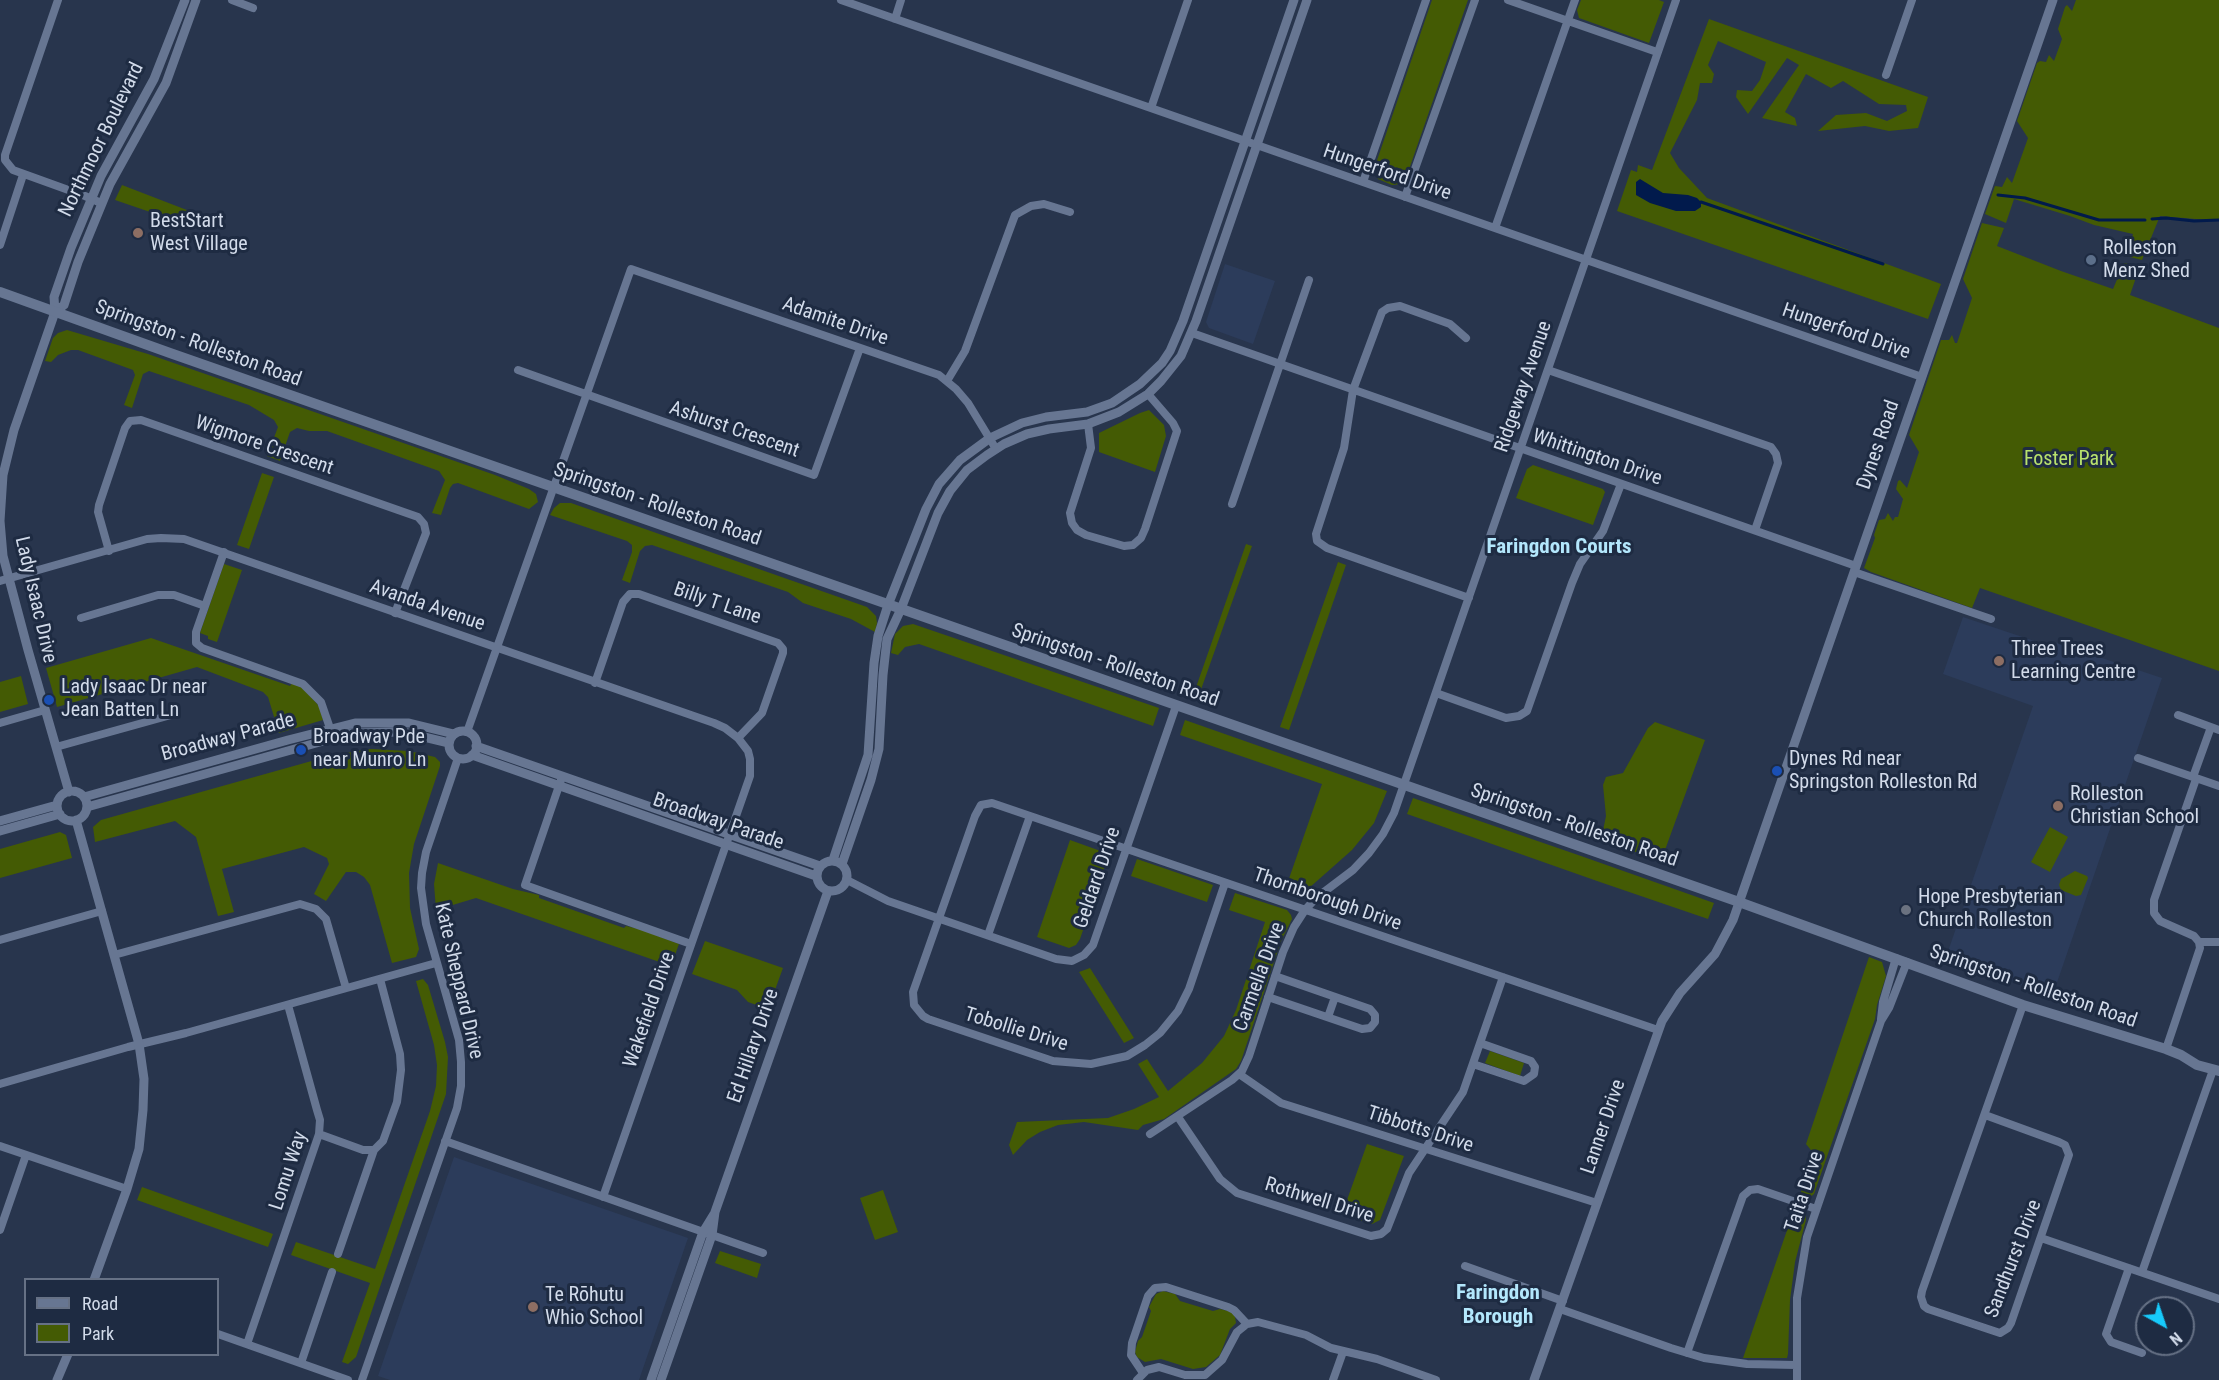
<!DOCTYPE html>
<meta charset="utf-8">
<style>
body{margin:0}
#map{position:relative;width:2219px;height:1380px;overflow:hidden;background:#28354d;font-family:"Roboto Condensed",sans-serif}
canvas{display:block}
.legend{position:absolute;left:24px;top:1278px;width:195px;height:78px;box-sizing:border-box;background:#1e2b42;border:2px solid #667185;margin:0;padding:8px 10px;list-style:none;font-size:18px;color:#d2dbea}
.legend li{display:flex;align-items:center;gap:12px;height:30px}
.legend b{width:30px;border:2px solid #667185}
.north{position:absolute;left:2135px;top:1296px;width:60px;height:60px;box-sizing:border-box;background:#1e2b42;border:2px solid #667185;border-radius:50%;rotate:140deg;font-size:16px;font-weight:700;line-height:24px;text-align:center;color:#d2dbea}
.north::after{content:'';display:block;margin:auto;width:21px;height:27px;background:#17cafb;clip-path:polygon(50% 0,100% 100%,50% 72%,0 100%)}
</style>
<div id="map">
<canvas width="2219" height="1380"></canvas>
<ul class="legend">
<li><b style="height:8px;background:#677692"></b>Road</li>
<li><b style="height:16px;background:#445b04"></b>Park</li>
</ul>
<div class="north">N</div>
</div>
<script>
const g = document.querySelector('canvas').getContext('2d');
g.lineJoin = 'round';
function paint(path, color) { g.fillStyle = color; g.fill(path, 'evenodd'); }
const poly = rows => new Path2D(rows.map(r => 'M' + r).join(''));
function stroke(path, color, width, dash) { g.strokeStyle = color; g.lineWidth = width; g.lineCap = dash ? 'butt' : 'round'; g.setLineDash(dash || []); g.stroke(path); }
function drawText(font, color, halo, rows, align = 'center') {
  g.font = font + ' "Roboto Condensed",sans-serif'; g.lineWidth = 6; g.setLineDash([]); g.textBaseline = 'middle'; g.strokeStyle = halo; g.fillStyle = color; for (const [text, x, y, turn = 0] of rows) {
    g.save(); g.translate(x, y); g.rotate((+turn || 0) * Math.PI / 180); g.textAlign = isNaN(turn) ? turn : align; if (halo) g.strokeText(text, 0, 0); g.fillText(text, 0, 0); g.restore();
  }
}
paint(poly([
 [1225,264,1275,281,1253,344,1209,328,1206,322],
 [1963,617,2055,648,2057,643,2162,678,2052,997,1950,957,1945,960,2033,706,1943,674],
 [454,1157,688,1238,639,1380,390,1380,378,1376]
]), '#2c3c5b');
paint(poly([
 [1432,0,1468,0,1406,178,1401,184,1392,185,1378,179,1374,169],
 [1581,0,1659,0,1664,2,1649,43,1579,18,1577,10],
 [2076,0,2219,0,2219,221,2160,216,2142,260,2126,256,2133,234,2094,225,2070,216,2014,199,2006,223,1985,214,1995,186,2002,187,2007,177,2012,183,2028,138,2017,121,2037,63,2040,61,2046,62,2049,55,2054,61,2062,39,2058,29,2065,7,2067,5,2072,11],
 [1709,19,1928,97,1918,128,1889,131,1865,126,1818,131,1836,115,1866,113,1887,121,1907,111,1906,105,1879,104,1843,81,1831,88,1806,74,1785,112,1795,118,1797,126,1762,118,1799,65,1787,58,1748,114,1736,97,1737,90,1752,91,1760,80,1766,62,1718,41,1708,65,1714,74,1712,83,1700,83,1697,100,1670,153,1679,168,1707,198,1941,284,1928,319,1617,211,1631,170,1637,172,1638,165,1652,170],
 [122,185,192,212,188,225,115,200],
 [1982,223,2004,228,1997,246,2061,271,2113,289,2124,263,2140,266,2130,295,2219,328,2219,671,1980,588,1972,608,1871,572,1864,568,1875,538,1874,535,1879,520,1885,519,1888,513,1893,521,1895,517,1898,517,1903,499,1896,489,1898,481,1900,480,1907,488,1919,452,1909,435,1941,340,1949,340,1952,335,1955,343,1957,343,1972,298,1963,279],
 [67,330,148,354,495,475,529,489,536,494,538,502,529,509,458,483,453,484,450,488,441,515,432,513,445,480,439,471,327,431,309,431,297,428,290,432,280,461,267,456,278,427,274,420,249,405,149,371,143,374,132,408,124,405,135,375,133,370,78,350,71,350,58,355,51,362,45,361,53,338,58,333],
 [1149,410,1164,425,1166,436,1155,472,1099,452,1099,433,1140,413],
 [1533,465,1603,489,1605,492,1593,525,1516,498,1527,469],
 [262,473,274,477,249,549,237,545],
 [560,503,571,503,867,607,876,616,877,623,875,632,851,619,803,603,788,592,652,545,645,546,640,551,630,583,622,580,632,552,632,545,627,541,550,515,554,508],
 [1246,544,1252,546,1198,698,1193,696],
 [1338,562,1346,565,1289,730,1280,727],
 [224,564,242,570,217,642,208,639,208,636,200,633],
 [913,624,1159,708,1153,726,919,644,905,647,898,655,891,653,895,634,903,626],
 [151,638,290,686,292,683,302,687,319,706,323,720,279,733,268,697,263,692,197,667,57,707,46,668],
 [21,676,28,704,0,712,0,682],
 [1185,720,1387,791,1374,823,1352,850,1300,896,1285,890,1322,784,1180,735],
 [1655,722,1705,740,1661,861,1601,840,1606,816,1603,785,1606,777,1623,773,1648,728],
 [371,749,409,751,435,757,440,762,440,766,414,844,409,873,410,908,419,949,416,957,392,963,370,885,364,877,356,872,346,872,326,901,314,894,329,864,327,858,304,847,222,869,234,912,218,916,196,837,175,821,95,842,93,827,101,820,333,755],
 [1413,798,1581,856,1714,903,1708,919,1597,881,1407,814],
 [2050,827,2068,837,2050,872,2031,862],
 [60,832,66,835,72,858,0,878,0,849],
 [1070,840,1109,854,1080,939,1076,945,1069,948,1037,937],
 [1137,859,1213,885,1207,902,1131,876],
 [438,863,513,889,539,895,539,898,624,928,626,926,643,930,679,944,671,966,476,898,436,910,434,884],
 [2075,871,2087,876,2088,878,2081,895,2076,896,2061,890,2059,885,2061,879],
 [1235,893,1287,910,1291,915,1292,919,1281,941,1241,1061,1236,1069,1164,1119,1143,1125,1138,1130,1084,1122,1058,1125,1040,1132,1027,1140,1013,1155,1009,1145,1017,1122,1108,1118,1134,1109,1159,1097,1138,1064,1147,1059,1168,1091,1202,1063,1224,1036,1236,1010,1265,922,1229,910],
 [705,941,783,968,768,1009,748,1002,737,990,692,974],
 [1869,957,1882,962,1886,976,1877,1005,1875,1019,1814,1194,1809,1198,1799,1197,1815,1155,1806,1144],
 [1090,968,1134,1038,1124,1043,1079,972],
 [423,979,428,985,445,1042,448,1057,446,1094,356,1357,348,1364,342,1362,370,1283,291,1255,296,1242,375,1269,430,1111,436,1086,437,1065,434,1045,416,981],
 [1490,1051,1524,1063,1520,1076,1485,1063],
 [1367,1144,1404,1156,1380,1220,1372,1224,1342,1214],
 [142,1187,273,1234,268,1247,137,1200],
 [883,1190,898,1232,875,1240,860,1198],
 [1795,1207,1800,1209,1805,1213,1806,1220,1795,1262,1790,1300,1788,1354,1787,1358,1743,1358],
 [720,1251,761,1264,757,1278,715,1263],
 [1163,1291,1175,1294,1180,1301,1213,1311,1220,1309,1232,1312,1235,1317,1236,1323,1230,1329,1220,1355,1206,1367,1193,1369,1161,1359,1145,1362,1137,1357,1135,1352,1138,1341,1142,1337,1151,1311,1149,1307,1156,1294]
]), '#445b04');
paint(poly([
 [1640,179,1663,193,1688,195,1697,198,1701,202,1701,207,1695,211,1676,211,1650,203,1636,195,1636,182]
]), '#011a4c');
stroke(poly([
 [1998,195,2025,198,2099,220,2145,220],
 [1701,202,1883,264],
 [2152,219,2166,218,2194,221,2219,220]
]), '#011a4c', 3);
stroke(poly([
 [58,0,5,155,5,160,13,170,85,196,101,203],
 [232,0,253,8],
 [841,0,1922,377],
 [1508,0,1657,52],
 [895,19,901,0],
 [1886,75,1912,0],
 [1151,108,1188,0],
 [1363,182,1426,0],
 [1405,197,1475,0],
 [1495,228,1575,0],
 [0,245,23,175],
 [1192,333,1856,566],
 [1466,338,1450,324,1400,306,1388,308,1382,312,1353,390,1344,448,1316,534,1317,541,1327,548,1469,598],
 [518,370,814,475,860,348],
 [1548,370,1771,447,1776,454,1778,463,1755,530],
 [947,381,965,351,1015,215,1031,206,1044,204,1070,212],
 [1088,424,1091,448,1070,513,1072,523,1077,530,1086,535,1124,546,1133,545,1141,538,1145,529,1177,431,1173,423,1148,394],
 [1232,504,1309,280],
 [109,551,98,512,99,505,125,428,130,421,141,420,418,517,424,524,426,533,395,613],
 [224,552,196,632,196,643,202,648,303,684,321,702,332,734],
 [1854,572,1991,619],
 [0,581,147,539,161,538,184,539,714,723,725,728,738,738,748,751,750,759,750,776,603,1197],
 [81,618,158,595,174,595,205,606],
 [595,683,623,602,630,594,639,594,778,643,783,649,783,653,762,713,738,738],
 [1436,693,1506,718,1519,716,1527,711,1572,583,1580,564,1603,531,1621,484],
 [2178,715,2219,730],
 [0,723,45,710],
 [467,732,631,269,939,375,956,389,968,403,996,449],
 [56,747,171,715],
 [2138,758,2219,786],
 [2193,777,2211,727],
 [561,780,525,885,691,944],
 [847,880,888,901,1056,959,1072,961,1084,955,1093,945,1176,706],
 [1225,883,1189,989,1178,1011,1160,1033,1145,1045,1127,1056,1091,1064,1053,1061,928,1019,923,1016,914,1005,913,992,975,816,981,805,992,803,1658,1030],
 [988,935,1030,816],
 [0,940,102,911],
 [2199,942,2219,942],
 [114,955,300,904,316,909,326,919,346,988],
 [1268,997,1362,1029,1370,1028,1375,1022,1375,1015,1370,1009,1275,976],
 [1328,1017,1335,997],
 [1881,1019,1883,1002,1896,958],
 [2166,1049,2200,948,2199,942,2194,936,2160,921,2154,913,2154,900,2196,779],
 [1473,1064,1524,1081,1534,1074,1535,1067,1531,1061,1480,1043],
 [1239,1074,1281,1103,1597,1203],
 [0,1084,128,1047,186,1033,436,963],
 [1985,1115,2059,1142,2065,1145,2069,1155,2011,1323,2008,1328,2000,1333,1928,1309,1924,1306,1921,1297,1922,1291,2023,1005],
 [1178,1117,1220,1179,1237,1193,1371,1236,1381,1234,1387,1229,1409,1173,1463,1092,1503,977],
 [319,1134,363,1150,374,1150,383,1141,397,1102,401,1070,400,1054,380,979],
 [1150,1134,1232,1080,1242,1071,1249,1056,1283,952,1294,927,1305,910,1316,898,1353,870,1369,853,1383,834,1394,813,1676,0],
 [445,1141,763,1253],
 [0,1146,127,1189],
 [0,1230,26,1155],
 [2041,1238,2219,1299],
 [338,1254,374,1150],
 [1465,1266,1563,1301],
 [2129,1268,2106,1334,2111,1342,2142,1353],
 [2142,1272,2213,1070],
 [1560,1309,1671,1348,1704,1358,1747,1364,1796,1365],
 [218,1334,348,1380],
 [247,1344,319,1134,320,1120,317,1110,288,1005],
 [1687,1353,1743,1196,1750,1190,1758,1189,1816,1209],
 [301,1363,332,1272],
 [1143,1373,1131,1355,1132,1343,1148,1296,1155,1288,1166,1287,1228,1307,1234,1310,1247,1324],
 [362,1380,457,1108,461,1086,461,1062,459,1040,426,924,421,888,422,873,426,852,458,758],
 [1137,1380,1147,1370,1159,1367,1185,1375,1205,1375,1222,1360,1237,1332,1247,1324,1258,1322,1306,1335,1331,1348,1377,1359,1436,1380],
 [1333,1380,1343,1352],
 [1797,1380,1797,1298,1807,1237,1881,1021,1889,1008,1907,962]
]), '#677692', 8);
stroke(poly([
 [55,312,64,305,78,262,110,184,166,83,196,0],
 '449 745a14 14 0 1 1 28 0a14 14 0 1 1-28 0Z',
 [476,746,820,866],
 [472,755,816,876],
 '57 806a15 15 0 1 1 30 0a15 15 0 1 1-30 0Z',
 [69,792,28,650,3,556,0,521,3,475,14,430,55,312,54,297,71,248,101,176,154,79,185,0],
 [84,797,288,740,355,723,409,723,454,734],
 [87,807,352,733,403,732,449,743],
 [76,820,139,1044,144,1079,143,1110,139,1149,127,1189,94,1280],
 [0,821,57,805],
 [0,831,60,814],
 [833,860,868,755,874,663,878,636,888,605,926,509,939,484,960,460,990,438,1022,423,1046,417,1087,412,1112,403,1140,384,1162,363,1170,351,1183,321,1294,0],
 '817 876a15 15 0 1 1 30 0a15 15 0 1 1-30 0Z',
 [842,864,871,780,879,749,883,675,887,639,901,609,938,513,950,491,967,470,987,455,1004,444,1027,434,1049,429,1088,424,1119,412,1148,394,1161,381,1181,356,1196,321,1307,0],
 [57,1380,68,1354],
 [651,1380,703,1232,714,1214],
 [661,1380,712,1235,715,1212,828,891],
 [1534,1380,1662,1021,1680,993,1715,954,1733,920,2053,0]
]), '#677692', 9);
stroke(poly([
 [0,292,170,353,1739,902,2023,1005,2166,1049,2181,1055,2197,1065,2219,1071]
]), '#677692', 10);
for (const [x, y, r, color] of [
 [138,233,6,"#8d6e63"],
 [2091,260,6,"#5c6f8a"],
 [1999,661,6,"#8d6e63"],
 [49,700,6,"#1a4fb4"],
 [301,750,6,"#1a4fb4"],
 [1777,771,6,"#1a4fb4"],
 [2058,806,6,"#8d6e63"],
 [1906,910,6,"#6b7280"],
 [533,1307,6,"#8d6e63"]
]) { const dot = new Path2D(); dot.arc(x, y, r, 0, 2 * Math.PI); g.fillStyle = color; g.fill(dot); stroke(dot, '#1e2b42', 2); }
drawText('20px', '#d2dbea', '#1e2b42', [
 ["Northmoor Boulevard",102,140,-64],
 ["Hungerford Drive",1387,173,19],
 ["Adamite Drive",835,322,19],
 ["Hungerford Drive",1846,332,19],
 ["Springston - Rolleston Road",198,344,20],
 ["Ridgeway Avenue",1524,387,-71],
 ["Ashurst Crescent",734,430,19],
 ["Dynes Road",1879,445,-71],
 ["Wigmore Crescent",264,446,19],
 ["Whittington Drive",1597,458,19],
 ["Springston - Rolleston Road",657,505,19],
 ["Lady Isaac Drive",35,600,77],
 ["Billy T Lane",717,604,19],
 ["Avanda Avenue",427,606,19],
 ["Springston - Rolleston Road",1115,666,19],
 ["Broadway Parade",228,738,-15],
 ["Broadway Parade",718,822,19],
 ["Springston - Rolleston Road",1574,826,19],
 ["Geldard Drive",1098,878,-71],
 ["Thornborough Drive",1327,900,19],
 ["Carmella Drive",1260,977,-70],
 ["Kate Sheppard Drive",458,981,77],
 ["Springston - Rolleston Road",2033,987,19],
 ["Wakefield Drive",650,1010,-71],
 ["Tobollie Drive",1016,1030,17],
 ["Ed Hillary Drive",754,1046,-71],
 ["Lanner Drive",1604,1127,-71],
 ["Tibbotts Drive",1420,1130,18],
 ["Lomu Way",289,1171,-72],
 ["Taita Drive",1805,1192,-72],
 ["Rothwell Drive",1319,1201,17],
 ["Sandhurst Drive",2014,1259,-69]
]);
drawText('20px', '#d2dbea', '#1e2b42', [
 ["BestStart",150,222],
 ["West Village",150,245],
 ["Rolleston",2103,249],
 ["Menz Shed",2103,272],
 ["Three Trees",2011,650],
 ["Learning Centre",2011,673],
 ["Lady Isaac Dr near",61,688],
 ["Jean Batten Ln",61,711],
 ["Broadway Pde",313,738],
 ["near Munro Ln",313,761],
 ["Dynes Rd near",1789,760],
 ["Springston Rolleston Rd",1789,783],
 ["Rolleston",2070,795],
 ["Christian School",2070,818],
 ["Hope Presbyterian",1918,898],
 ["Church Rolleston",1918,921],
 ["Te Rōhutu",545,1296],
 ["Whio School",545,1319]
], 'left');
drawText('20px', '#b9e26d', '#1e2b42', [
 ["Foster Park",2069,460]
]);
drawText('bold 21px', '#b3e7fc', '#1e2b42', [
 ["Faringdon Courts",1559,548],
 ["Faringdon",1498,1294],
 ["Borough",1498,1318]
]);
</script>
